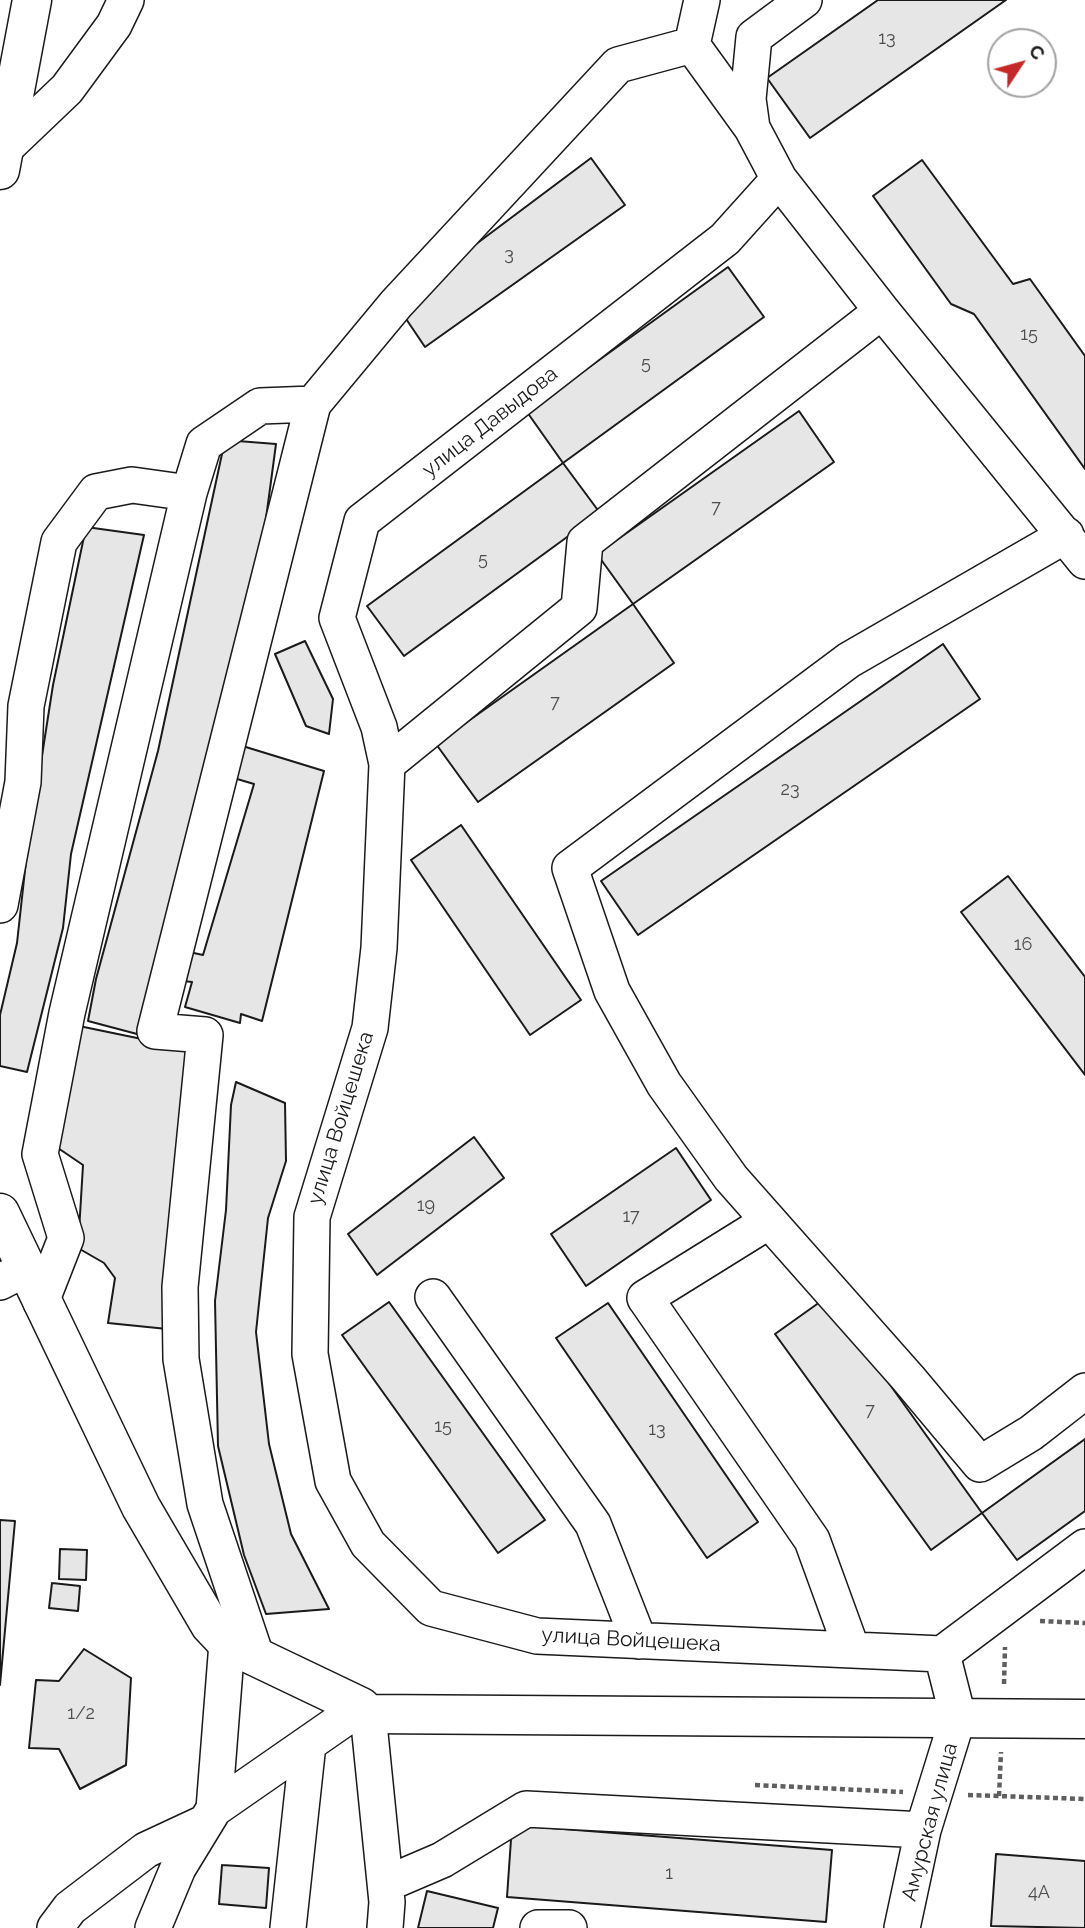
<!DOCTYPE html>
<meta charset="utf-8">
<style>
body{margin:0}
#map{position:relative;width:1085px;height:1928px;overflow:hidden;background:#fff;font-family:Raleway,sans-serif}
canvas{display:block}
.north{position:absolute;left:987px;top:28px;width:70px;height:70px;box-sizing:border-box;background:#fff;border:2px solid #a3a3a3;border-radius:50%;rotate:54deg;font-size:19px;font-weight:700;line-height:28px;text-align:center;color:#1a1a1a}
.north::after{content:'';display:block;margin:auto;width:24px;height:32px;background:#c62828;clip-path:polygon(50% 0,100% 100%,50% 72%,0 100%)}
</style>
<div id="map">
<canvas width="1085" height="1928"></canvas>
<div class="north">С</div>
</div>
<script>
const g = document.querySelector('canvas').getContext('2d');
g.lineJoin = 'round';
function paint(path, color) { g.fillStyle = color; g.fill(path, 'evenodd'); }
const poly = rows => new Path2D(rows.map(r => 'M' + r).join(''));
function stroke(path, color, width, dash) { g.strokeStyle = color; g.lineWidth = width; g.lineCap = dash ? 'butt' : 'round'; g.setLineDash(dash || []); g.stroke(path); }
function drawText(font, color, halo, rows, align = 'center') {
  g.font = font + ' Raleway,sans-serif'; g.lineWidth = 5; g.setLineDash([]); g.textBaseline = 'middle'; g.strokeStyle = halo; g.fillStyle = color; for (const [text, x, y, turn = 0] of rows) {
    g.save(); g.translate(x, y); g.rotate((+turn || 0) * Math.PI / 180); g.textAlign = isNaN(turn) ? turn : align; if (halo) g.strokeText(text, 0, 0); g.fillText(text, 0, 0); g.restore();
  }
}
const building = poly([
 [878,0,1006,0,810,138,767,78,878,0],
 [591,158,625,205,425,347,396,304,591,158],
 [922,160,1013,284,1030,279,1085,356,1085,469,974,314,951,304,873,196,922,160],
 [728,267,764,317,563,463,527,412,728,267],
 [799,411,834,462,633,604,597,554,799,411],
 [225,440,276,444,254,608,137,1034,88,1021,96,979,158,751,225,440],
 [563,463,600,513,404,656,367,606,563,463],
 [86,527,144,535,71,854,63,928,27,1072,0,1066,0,1015,17,943,27,852,53,685,86,527],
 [633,604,674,663,478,802,436,744,633,604],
 [305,641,333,699,329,734,306,726,275,654,305,641],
 [943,644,980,699,638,935,601,881,943,644],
 [236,744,324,771,262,1021,241,1014,240,1023,185,1007,192,982,174,980,180,950,203,955,254,784,227,776,236,744],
 [461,825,581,1000,530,1035,411,860,461,825],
 [1008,876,1085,977,1085,1075,961,912,1008,876],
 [79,1026,195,1050,177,1330,108,1323,115,1278,104,1263,78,1248,83,1165,55,1146,79,1026],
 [236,1082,285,1103,286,1161,268,1218,256,1332,269,1444,291,1534,329,1609,266,1614,244,1555,218,1446,215,1301,226,1210,231,1105,236,1082],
 [474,1137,504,1178,377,1275,348,1234,474,1137],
 [676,1148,711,1200,586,1286,551,1234,676,1148],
 [827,1297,982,1513,931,1550,775,1334,827,1297],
 [389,1302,545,1520,498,1553,342,1335,389,1302],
 [608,1303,758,1522,707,1558,556,1338,608,1303],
 [1085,1439,1085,1511,1017,1560,982,1513,1085,1439],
 [0,1520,15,1521,0,1685,0,1520],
 [60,1549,87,1550,86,1580,59,1579,60,1549],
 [52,1583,80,1586,78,1611,49,1608,52,1583],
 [84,1649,131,1678,126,1765,80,1789,59,1749,29,1748,36,1680,59,1681,84,1649],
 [512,1825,832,1850,826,1922,507,1897,512,1825],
 [996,1854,1085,1861,1085,1928,991,1926,996,1854],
 [222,1865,269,1868,266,1908,219,1904,222,1865],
 [427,1891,498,1908,493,1928,418,1928,427,1891]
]);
paint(building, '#e6e6e6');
stroke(building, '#1a1a1a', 2);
const minor = poly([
 [702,0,692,45,752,128,779,179,882,311,1085,561],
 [752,128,748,99,754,37,804,0],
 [3,150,67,89,114,25,126,0],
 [779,179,725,239,362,521,337,618,379,727,387,764,379,948,370,1028,312,1217,310,1354,333,1481,368,1544,431,1608,537,1636,942,1654,958,1717,923,1830,902,1928],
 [1066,535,849,660,570,868,612,991,664,1084,731,1178,908,1378,980,1464,1031,1433,1085,1391],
 [387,764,579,608,585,542,882,311],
 [0,905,23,782,26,706,59,542,96,492,132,485,189,493],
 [769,1221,645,1298,812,1540,852,1650],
 [0,1282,25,1269],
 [433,1297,593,1524,639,1641],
 [41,1302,66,1238,40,1154,67,1013,189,493,204,444,260,406,313,404],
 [942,1654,1085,1547],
 [256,1656,205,1504,181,1359,180,1287,205,1035,155,1031,313,404,396,304,618,65,692,45],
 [368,1714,387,1902,385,1928],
 [214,1809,227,1643],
 [386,1884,442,1860,526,1809,923,1830],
 [55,1928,70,1908,146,1850,204,1823],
 [153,1928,178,1868,214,1809,361,1707],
 [288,1928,308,1744],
 [538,1928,569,1928]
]);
const major = poly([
 [0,170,32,0],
 [0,1213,141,1507,210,1625,227,1643,361,1707,368,1714,1085,1719]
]);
stroke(minor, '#1a1a1a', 38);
stroke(major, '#1a1a1a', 41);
stroke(poly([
 [1040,1621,1085,1623],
 [1004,1684,1005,1647],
 [755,1785,903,1792],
 [968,1795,1085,1799],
 [999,1796,1001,1752]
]), '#5f5f5f', 4.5, [5, 3.5]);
stroke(minor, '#fff', 35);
stroke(major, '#fff', 38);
drawText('18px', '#4d4d4d', null, [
 ["13",887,39],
 ["3",509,255],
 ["15",1029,335],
 ["5",646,364],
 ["7",716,508],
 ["5",483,560],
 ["7",555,703],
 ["23",790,790],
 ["16",1023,945],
 ["19",426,1206],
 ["17",631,1217],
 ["7",870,1411],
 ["15",443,1427],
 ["13",657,1430],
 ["1/2",81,1714],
 ["1",669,1874],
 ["4А",1039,1893]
]);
drawText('21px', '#1a1a1a', '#fff', [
 ["улица Давыдова",490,422,-38],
 ["улица Войцешека",341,1118,-73],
 ["улица Войцешека",631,1640,3],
 ["Амурская улица",930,1822,-75]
]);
</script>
